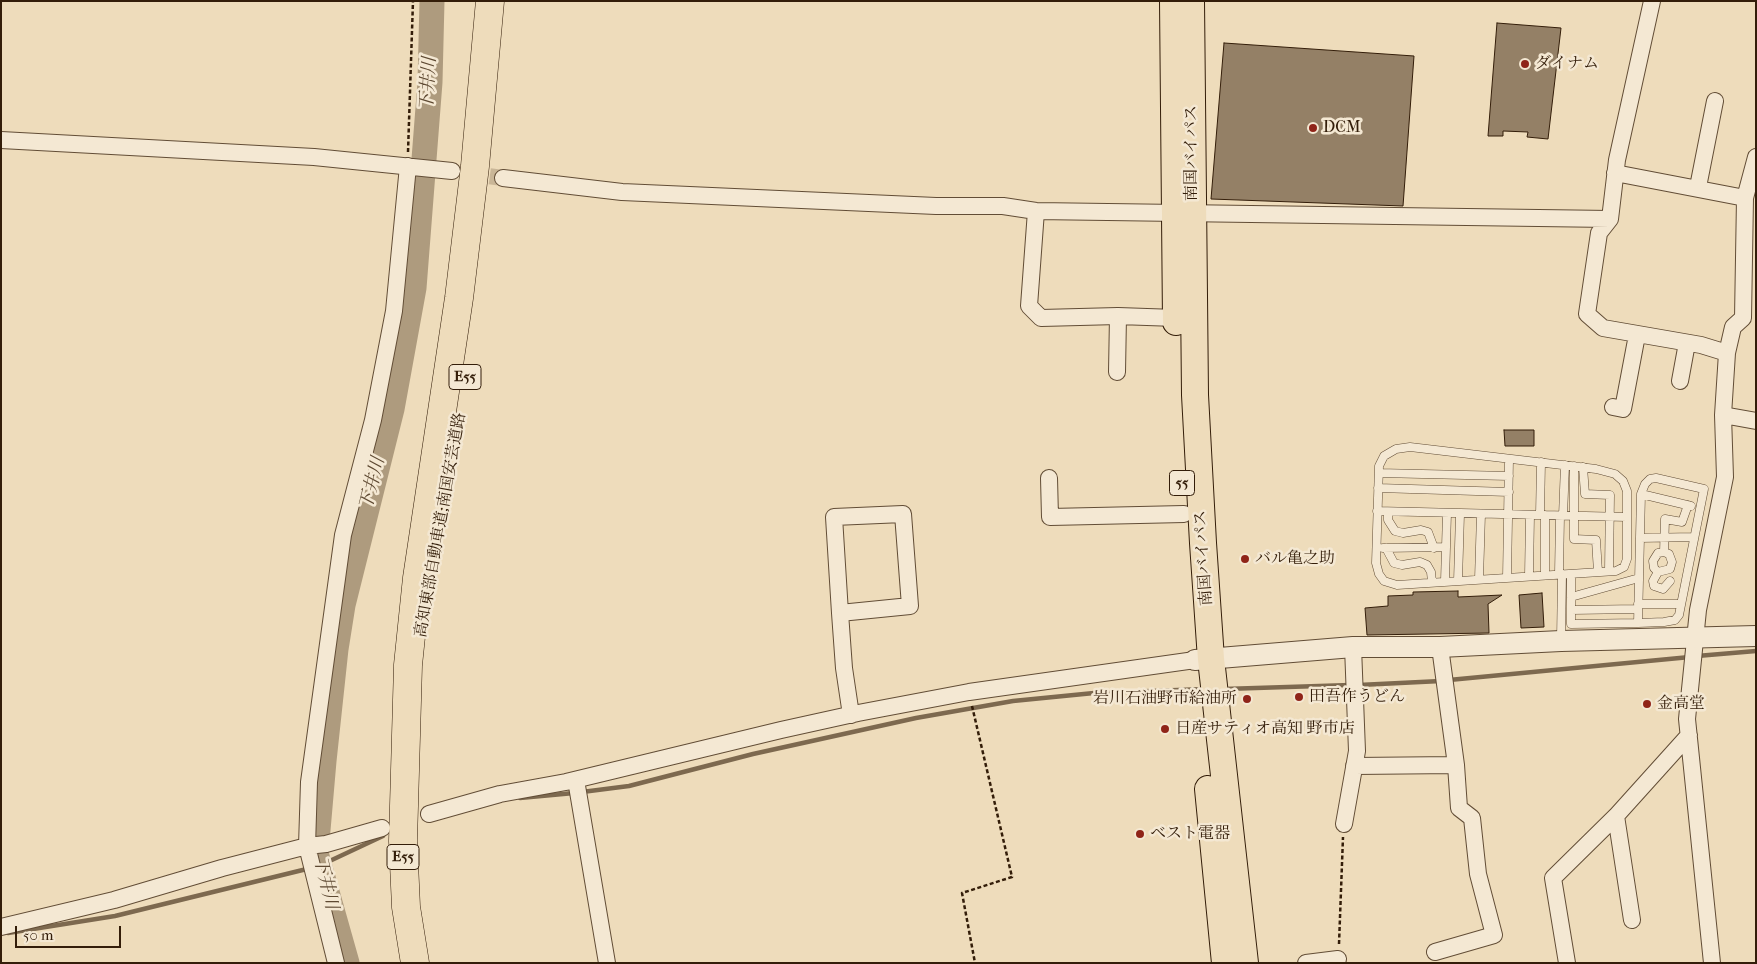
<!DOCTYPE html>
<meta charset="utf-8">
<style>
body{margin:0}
#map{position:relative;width:1757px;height:964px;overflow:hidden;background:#eedcbb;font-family:"IM FELL French Canon",serif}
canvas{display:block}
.frame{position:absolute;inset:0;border:2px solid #331d09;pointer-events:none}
.scale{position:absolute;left:15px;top:926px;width:106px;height:22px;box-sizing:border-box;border:2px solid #331d09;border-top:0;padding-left:6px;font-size:15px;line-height:18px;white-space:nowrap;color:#331d09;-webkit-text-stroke:4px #f4e8d3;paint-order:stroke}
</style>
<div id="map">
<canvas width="1757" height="964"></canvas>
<div class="frame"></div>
<div class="scale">50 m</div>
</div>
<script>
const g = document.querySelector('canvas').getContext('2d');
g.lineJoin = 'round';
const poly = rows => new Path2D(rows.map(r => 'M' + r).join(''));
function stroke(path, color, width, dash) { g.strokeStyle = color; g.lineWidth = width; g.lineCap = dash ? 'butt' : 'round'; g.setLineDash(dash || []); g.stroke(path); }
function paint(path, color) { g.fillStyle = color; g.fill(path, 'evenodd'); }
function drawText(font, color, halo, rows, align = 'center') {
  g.font = font + ' "IM FELL French Canon","Noto Serif JP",serif'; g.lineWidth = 5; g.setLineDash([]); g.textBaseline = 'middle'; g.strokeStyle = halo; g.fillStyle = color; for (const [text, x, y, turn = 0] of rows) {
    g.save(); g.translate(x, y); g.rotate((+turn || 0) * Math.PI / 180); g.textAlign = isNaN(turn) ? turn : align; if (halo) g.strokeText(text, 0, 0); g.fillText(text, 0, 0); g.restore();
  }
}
stroke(poly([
 [1697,656,1756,651],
 [1449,680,1690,657],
 [1359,685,1441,681],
 [1224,689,1351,685],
 [582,792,629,786,753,754,916,718,1013,701,1094,693,1206,689],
 [520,798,574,793],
 [8,933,115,916,319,866,383,836]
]), '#7d694f', 4.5);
stroke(poly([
 [347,963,316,853,324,761,336,649,343,605,392,409,414,288,430,82,432,1]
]), '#ae9b7e', 25);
const building = poly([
 [1497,23,1561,28,1548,139,1527,137,1528,132,1503,131,1503,136,1488,136,1497,23],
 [1224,43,1414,56,1403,206,1211,199,1224,43],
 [1504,430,1534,430,1534,446,1505,446,1504,430],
 [1458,591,1458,597,1502,595,1488,604,1489,633,1367,635,1365,608,1388,606,1388,596,1413,595,1413,592,1458,591],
 [1542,593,1544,627,1521,628,1519,595,1542,593]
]);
paint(building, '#948066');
stroke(building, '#331d09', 1);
stroke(poly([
 [466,173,503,178]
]), '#c9b697', 16, [16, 8]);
const service = poly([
 [1410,447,1596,469,1615,474,1623,481,1627,491,1627,559,1624,567,1616,571,1397,585,1384,581,1379,574,1376,563,1379,466,1384,456,1396,449,1410,447],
 [1574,466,1574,539,1596,540,1598,572],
 [1583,467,1585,494,1610,495,1609,571],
 [1379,473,1509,476],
 [1378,488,1509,492],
 [1641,494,1691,506],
 [1377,511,1627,517],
 [1388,512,1388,520,1395,531,1403,533,1421,530,1428,532,1434,548],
 [1540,515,1541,462],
 [1545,515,1545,575],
 [1563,516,1565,465],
 [1640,538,1694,537],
 [1383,548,1446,547],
 [1386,548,1394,563,1402,565,1420,562,1427,565,1431,572,1432,582],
 [1664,552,1658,553,1653,561,1654,568,1658,572,1670,569,1672,562,1669,554,1664,552,1665,519,1682,522,1688,505],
 [1658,572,1653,581,1654,586,1663,589,1670,581],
 [1559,574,1560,516],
 [1571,574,1571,624,1638,623,1664,622,1675,620,1679,615,1704,489,1656,478,1650,479,1645,484,1641,494,1638,623],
 [1529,576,1530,515],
 [1507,578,1509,459],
 [1479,579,1481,514],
 [1445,581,1447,513],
 [1458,581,1460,514],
 [1571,597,1639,578],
 [1638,604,1681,604],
 [1571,610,1638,609],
 [1561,640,1562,574]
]);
const minor = poly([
 [1,140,314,157,452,171],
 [1615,173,1745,198,1743,318,1733,327,1727,353,1723,415,1725,477,1698,610,1687,719,1712,963],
 [503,178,622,192,936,206,1003,206,1036,211,1610,219,1617,160,1652,1],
 [1698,187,1715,101],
 [1745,198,1756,157],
 [1036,211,1029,306,1041,318,1118,316,1176,318],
 [1610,219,1599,233,1587,314,1603,328,1701,345,1727,353],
 [1117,372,1118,316],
 [1680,381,1687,343],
 [1613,407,1623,409,1637,335],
 [1723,415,1756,421],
 [1049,478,1050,517,1184,514],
 [840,613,910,606,903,514,834,517,840,613,844,668,851,715],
 [1354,766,1456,765,1440,647],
 [576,780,607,963],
 [429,814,500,794,566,782,781,730,858,713,969,692,1195,660],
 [1616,816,1632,920],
 [1344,824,1357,751,1353,647],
 [1,927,114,900,222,868,307,846,326,844,382,828],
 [1435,952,1494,935,1478,874,1472,818,1459,808,1456,765],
 [336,963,307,846,309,782,343,535,373,420,394,311,408,166],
 [1306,963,1338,959],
 [1567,963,1553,878,1616,816,1689,735]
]);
const tertiary = poly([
 [1195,660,1353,647,1440,647,1561,641,1756,636]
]);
const trunk = poly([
 [1173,1,1176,322],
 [1191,1,1195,395,1203,543,1211,659,1245,963],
 [1208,789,1225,963]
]);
const motorway = poly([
 [415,963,406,907,403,841,408,665,417,578,459,298,475,166,490,1]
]);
stroke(service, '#624d36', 9);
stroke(minor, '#624d36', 18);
stroke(tertiary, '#624d36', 22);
stroke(trunk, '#331d09', 28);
stroke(motorway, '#331d09', 29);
stroke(poly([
 [408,152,413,1],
 [972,706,1012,877,962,893,975,963],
 [1339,944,1343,837]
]), '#331d09', 2.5, [4, 2.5]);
stroke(service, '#f4e8d3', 8);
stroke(minor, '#f4e8d3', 16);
stroke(tertiary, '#f4e8d3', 20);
stroke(trunk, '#eedcbb', 26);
stroke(motorway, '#eedcbb', 28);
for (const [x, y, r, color] of [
 [1525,64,5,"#8f2418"],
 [1313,128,5,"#8f2418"],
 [1245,559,5,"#8f2418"],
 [1299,697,5,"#8f2418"],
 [1247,699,5,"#8f2418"],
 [1647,704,5,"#8f2418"],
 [1165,729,5,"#8f2418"],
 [1140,834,5,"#8f2418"]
]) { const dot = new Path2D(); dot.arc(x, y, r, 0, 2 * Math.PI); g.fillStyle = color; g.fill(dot); stroke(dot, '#f4e8d3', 2); }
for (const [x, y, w] of [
 [465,377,32],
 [1182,483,25],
 [403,857,32]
]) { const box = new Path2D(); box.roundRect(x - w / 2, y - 12.5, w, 25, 4); g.fillStyle = '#f4e8d3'; g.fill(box); stroke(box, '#331d09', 1); }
drawText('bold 15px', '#331d09', null, [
 ["E55",465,377],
 ["55",1182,483],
 ["E55",403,857]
]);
drawText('16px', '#331d09', '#f4e8d3', [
 ["ダイナム",1535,64],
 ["DCM",1323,128],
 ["バル亀之助",1255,559],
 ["田吾作うどん",1309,697],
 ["岩川石油野市給油所",1237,699,"right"],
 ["金高堂",1657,704],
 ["日産サティオ高知 野市店",1175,729],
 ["ベスト電器",1150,834]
], 'left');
drawText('16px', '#331d09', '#f4e8d3', [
 ["南国バイパス",1192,153,-90],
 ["高知東部自動車道;南国安芸道路",441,525,-80],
 ["南国バイパス",1204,558,-94]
]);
drawText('italic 18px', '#5e4932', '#f4e8d3', [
 ["下井川",429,84,-87],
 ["下井川",373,484,-76],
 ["下井川",325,883,76]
]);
</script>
